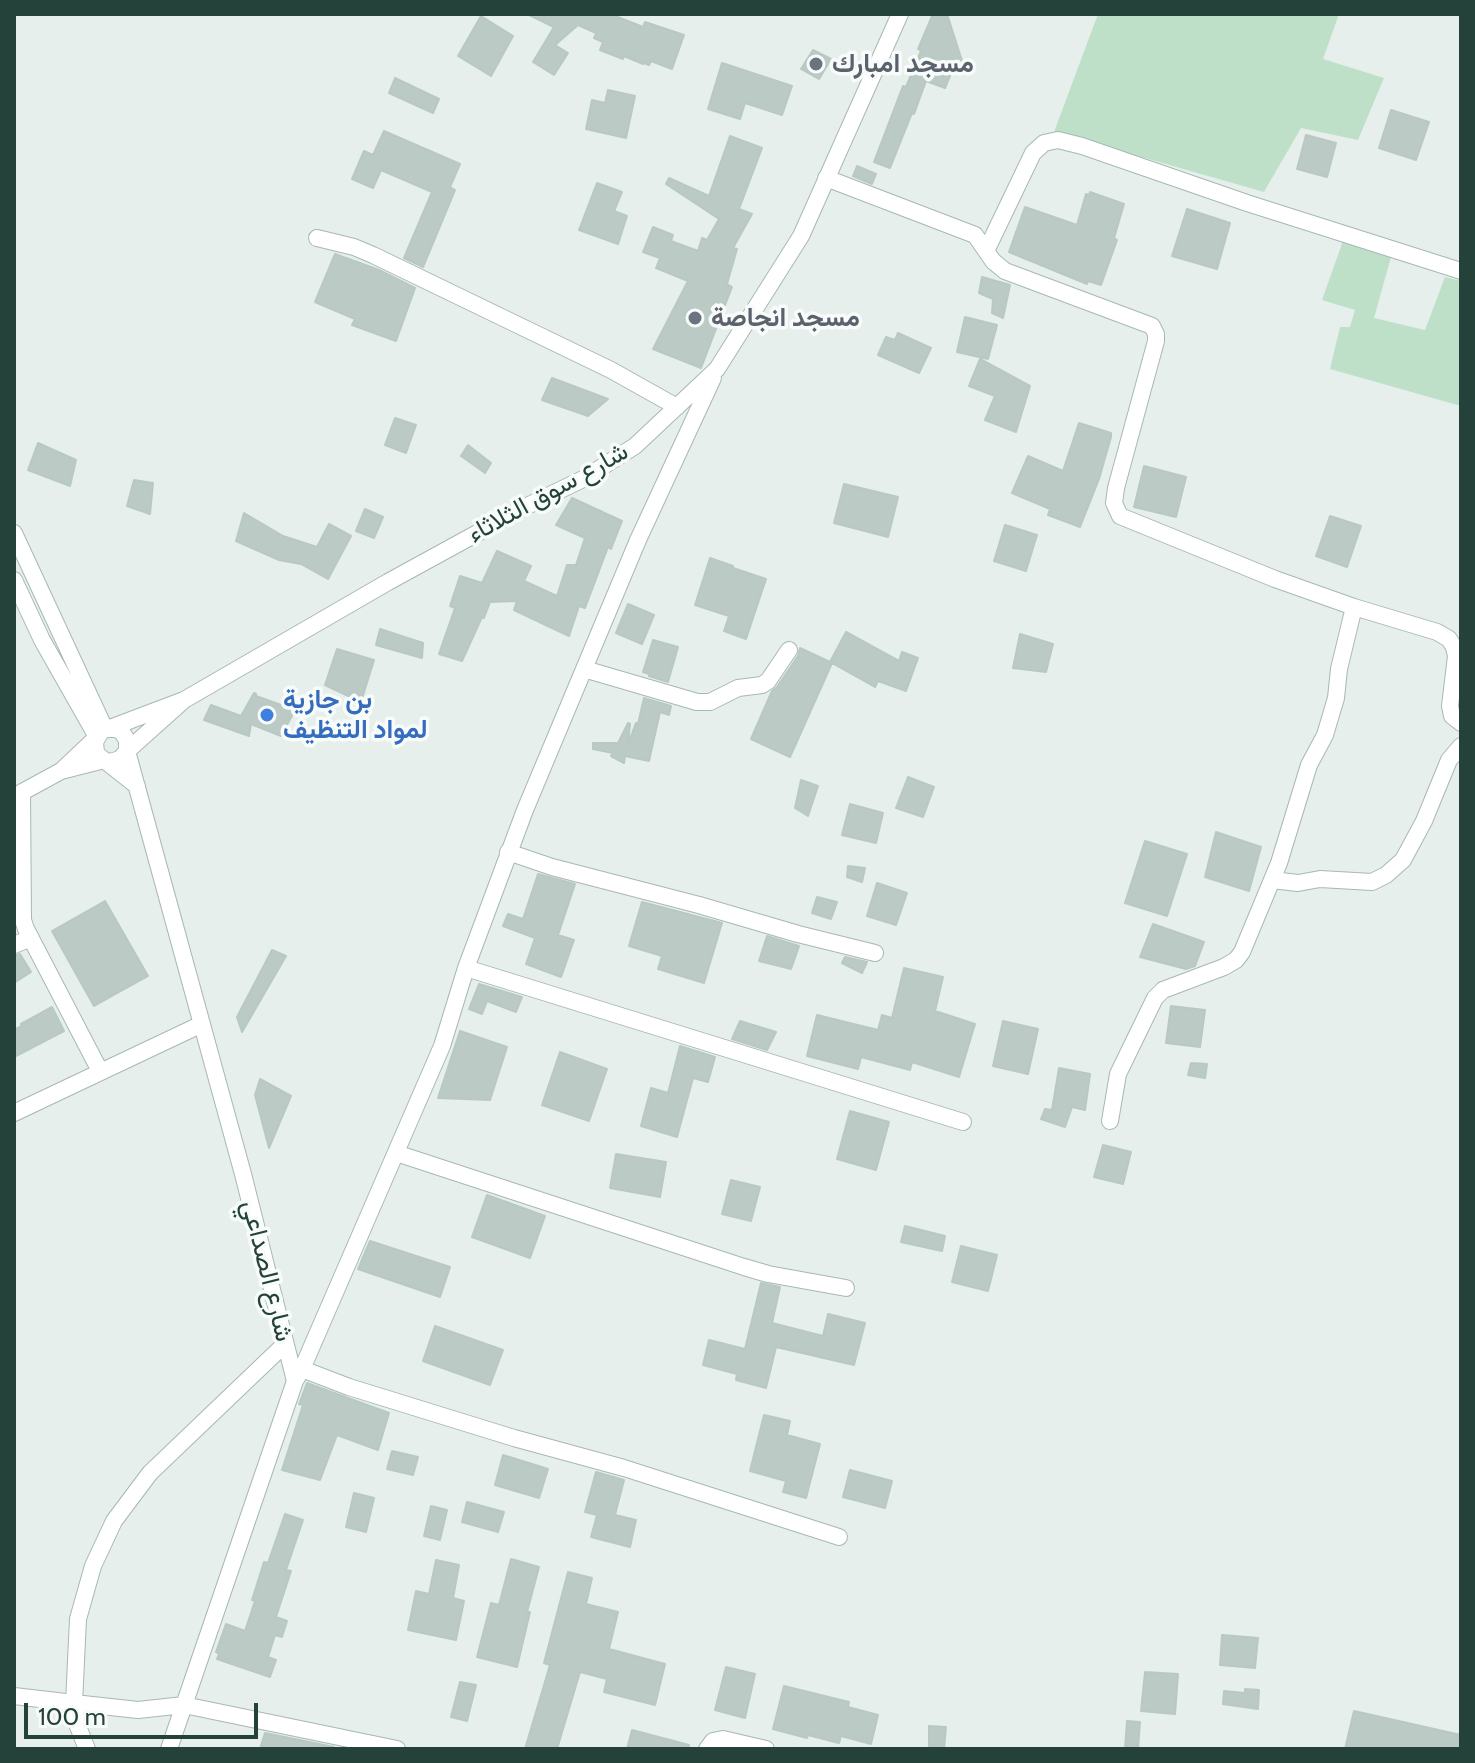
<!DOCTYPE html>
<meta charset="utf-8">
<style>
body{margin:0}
#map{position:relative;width:1475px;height:1763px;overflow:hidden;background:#e6efeb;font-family:Cabin,sans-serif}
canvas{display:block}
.frame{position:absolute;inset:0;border:16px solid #24423a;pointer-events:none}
.scale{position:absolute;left:24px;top:1703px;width:234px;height:36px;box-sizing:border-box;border:4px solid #24423a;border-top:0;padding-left:10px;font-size:24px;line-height:28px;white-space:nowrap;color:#24423a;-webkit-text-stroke:6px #f7fbf9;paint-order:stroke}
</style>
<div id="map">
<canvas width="1475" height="1763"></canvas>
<div class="frame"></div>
<div class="scale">100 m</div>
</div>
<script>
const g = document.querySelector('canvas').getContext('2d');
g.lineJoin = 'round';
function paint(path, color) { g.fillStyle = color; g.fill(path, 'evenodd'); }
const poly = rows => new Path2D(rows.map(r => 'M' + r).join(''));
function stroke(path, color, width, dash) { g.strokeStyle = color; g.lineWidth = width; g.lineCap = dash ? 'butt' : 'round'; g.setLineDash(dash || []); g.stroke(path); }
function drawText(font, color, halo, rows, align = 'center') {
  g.font = font + ' Cabin,Vazirmatn,sans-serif'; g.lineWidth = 7; g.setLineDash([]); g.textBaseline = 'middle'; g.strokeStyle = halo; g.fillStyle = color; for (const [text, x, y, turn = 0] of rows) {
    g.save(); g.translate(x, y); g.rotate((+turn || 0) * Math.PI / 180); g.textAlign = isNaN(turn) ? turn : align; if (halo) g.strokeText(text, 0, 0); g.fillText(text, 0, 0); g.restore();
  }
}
paint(poly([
 [1098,14,1339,14,1323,59,1384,78,1358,140,1301,128,1264,192,1054,132],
 [1343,241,1391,257,1374,318,1425,330,1445,277,1461,281,1461,406,1330,369,1340,327,1350,327,1355,310,1322,300]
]), '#bfe0c8');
const building = poly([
 [527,14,610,14,643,27,645,22,684,35,672,69,651,61,649,65,644,63,643,64,624,56,623,59,600,50,603,42,594,38,596,33,578,25,555,45,568,53,554,75,533,62,554,27,527,14],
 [933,14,947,14,965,70,954,66,945,88,926,81,914,114,912,113,890,168,874,162,903,86,906,87,921,51,918,49,933,14],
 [481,16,513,36,491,76,458,56,481,16],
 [813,50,831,59,819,79,801,69,813,50],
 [722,63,792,86,782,115,745,103,740,119,708,109,722,63],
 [395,78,439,99,433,113,389,93,395,78],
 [608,90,635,96,626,138,586,129,592,100,605,103,608,90],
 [1391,110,1429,122,1416,160,1379,148,1391,110],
 [384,131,460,164,450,187,455,190,423,267,404,258,432,192,381,170,373,188,352,179,364,151,373,155,384,131],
 [1306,135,1336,143,1327,177,1297,169,1306,135],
 [730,136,762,148,739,209,752,214,733,248,737,249,727,284,732,287,701,368,653,349,688,281,656,268,660,258,643,252,653,227,673,235,671,241,698,251,702,238,707,240,719,219,666,184,669,178,709,196,730,136],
 [857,166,876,174,872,184,853,176,857,166],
 [597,183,622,192,614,211,627,216,618,244,579,230,597,183],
 [1090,192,1124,204,1114,238,1117,240,1101,285,1088,281,1087,284,1009,252,1025,207,1077,225,1086,194,1089,195,1090,192],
 [1187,209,1230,223,1217,269,1172,256,1187,209],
 [335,254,379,270,415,288,396,341,352,325,355,319,315,302,335,254],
 [982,277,1010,285,1003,318,992,313,993,299,979,293,982,277],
 [965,317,997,325,988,359,957,352,965,317],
 [898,333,931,348,919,373,878,355,886,337,895,340,898,333],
 [980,359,1030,386,1016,432,985,420,995,396,969,386,980,359],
 [552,378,608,399,588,416,542,400,552,378],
 [395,418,416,425,406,453,385,445,395,418],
 [1079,423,1111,433,1111,437,1099,479,1080,527,1048,515,1050,509,1012,493,1028,456,1063,471,1079,423],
 [38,443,76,460,70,486,28,470,38,443],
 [468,445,491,463,485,473,461,456,468,445],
 [1144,466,1186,477,1176,517,1134,507,1144,466],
 [134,480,153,483,150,514,127,506,134,480],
 [844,484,898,497,888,537,834,523,844,484],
 [572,498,622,521,611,549,608,547,585,608,579,606,569,636,514,610,517,601,490,602,484,618,482,617,462,661,439,654,455,608,450,606,460,576,482,583,497,551,531,566,524,581,557,596,567,565,576,565,585,538,556,525,572,498],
 [365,509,383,517,374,538,356,531,365,509],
 [244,513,283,536,317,547,329,524,351,536,328,579,301,564,279,560,236,541,244,513],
 [1330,516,1361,526,1347,567,1316,556,1330,516],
 [1005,525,1037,535,1026,571,994,561,1005,525],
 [710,558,733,566,733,568,766,579,746,639,724,631,729,616,695,605,710,558],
 [628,604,654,615,642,644,616,633,628,604],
 [380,629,423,643,422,658,376,645,380,629],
 [846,632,899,661,902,652,918,658,906,691,878,681,875,687,832,663,790,757,751,739,772,691,777,687,798,656,800,648,830,662,846,632],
 [1020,634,1053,644,1046,672,1013,668,1020,634],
 [653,640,678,647,668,682,649,676,649,674,643,672,653,640],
 [337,649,374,660,361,702,325,685,337,649],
 [254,693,256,694,256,696,295,710,281,736,251,724,249,736,204,720,211,705,241,716,254,693],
 [644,698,671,706,669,715,660,712,649,761,625,756,624,763,611,756,613,753,593,749,593,743,618,743,628,723,630,724,628,744,636,723,638,724,644,698],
 [908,777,934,787,923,817,896,808,908,777],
 [801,780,818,786,808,816,795,808,801,780],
 [850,804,883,813,876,843,842,835,850,804],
 [1216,832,1261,847,1249,891,1205,877,1216,832],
 [1145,841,1187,854,1167,916,1125,903,1145,841],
 [848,866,865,868,862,882,847,877,848,866],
 [538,874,575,884,558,935,574,940,561,977,526,964,535,938,503,926,508,914,523,919,538,874],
 [877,883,907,893,896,925,867,916,877,883],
 [817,897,837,902,831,919,812,913,817,897],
 [105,901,148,976,94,1006,52,931,105,901],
 [642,902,722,923,704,983,658,969,662,956,629,946,642,902],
 [1153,924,1204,942,1195,966,1186,969,1140,957,1153,924],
 [767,936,799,946,791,969,759,961,767,936],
 [272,950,286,956,242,1032,237,1017,272,950],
 [20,954,31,972,14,983,14,956,20,954],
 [845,957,867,962,862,973,842,963,845,957],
 [904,968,943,977,935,1011,975,1024,959,1077,912,1062,910,1070,861,1057,858,1069,807,1056,817,1015,878,1030,882,1015,892,1018,904,968],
 [479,984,522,997,516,1012,487,1001,482,1014,469,1009,479,984],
 [1171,1006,1205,1010,1200,1047,1166,1043,1171,1006],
 [52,1007,64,1031,14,1057,14,1030,22,1026,21,1024,52,1007],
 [740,1021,776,1032,767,1050,732,1039,740,1021],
 [1003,1021,1038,1029,1028,1074,993,1066,1003,1021],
 [460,1031,507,1047,490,1100,438,1098,460,1031],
 [680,1046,715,1057,708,1082,693,1078,677,1137,641,1126,651,1088,668,1093,680,1046],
 [560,1052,607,1069,589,1121,542,1105,560,1052],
 [1191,1063,1207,1064,1205,1078,1188,1075,1191,1063],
 [1059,1068,1090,1074,1085,1110,1072,1107,1065,1127,1041,1119,1045,1109,1052,1110,1059,1068],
 [260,1079,291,1096,269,1148,255,1095,260,1079],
 [850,1111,889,1122,876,1170,837,1159,850,1111],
 [1103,1145,1131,1152,1123,1184,1094,1177,1103,1145],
 [616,1154,666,1162,660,1197,610,1188,616,1154],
 [731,1180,760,1187,751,1221,722,1214,731,1180],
 [487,1195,545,1216,530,1258,472,1237,487,1195],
 [905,1226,945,1236,942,1251,901,1242,905,1226],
 [370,1241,450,1267,440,1297,358,1269,370,1241],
 [961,1246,997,1255,988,1291,952,1282,961,1246],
 [761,1283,780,1287,772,1323,823,1336,828,1314,865,1323,854,1365,776,1347,766,1388,736,1380,737,1374,703,1365,709,1340,745,1349,761,1283],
 [435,1326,503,1350,490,1385,423,1361,435,1326],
 [307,1383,389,1413,378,1450,337,1435,320,1480,282,1470,303,1405,299,1404,307,1383],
 [764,1415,790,1421,787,1435,820,1444,806,1498,783,1492,786,1481,750,1471,764,1415],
 [392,1451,418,1457,413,1475,387,1469,392,1451],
 [503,1455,548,1469,539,1498,495,1485,503,1455],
 [850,1470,892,1481,885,1508,843,1497,850,1470],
 [596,1472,624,1480,615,1515,636,1520,630,1547,591,1537,597,1515,585,1512,596,1472],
 [354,1493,374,1498,366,1532,346,1527,354,1493],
 [467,1502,504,1512,498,1532,462,1522,467,1502],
 [431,1506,447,1510,440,1540,424,1536,431,1506],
 [285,1514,303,1520,286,1570,291,1571,276,1617,287,1621,282,1637,275,1635,268,1657,276,1660,270,1677,217,1659,219,1654,216,1652,226,1624,245,1631,255,1601,252,1600,264,1562,268,1563,285,1514],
 [511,1559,539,1567,527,1612,530,1612,517,1667,477,1657,491,1603,499,1605,511,1559],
 [436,1560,459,1565,453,1598,464,1601,456,1640,408,1630,416,1591,429,1594,436,1560],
 [568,1572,592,1578,586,1604,618,1612,609,1649,665,1664,655,1705,604,1692,607,1679,580,1672,557,1749,525,1749,550,1665,544,1663,568,1572],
 [1222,1635,1258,1638,1255,1668,1220,1665,1222,1635],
 [726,1667,755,1674,745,1718,715,1710,726,1667],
 [1145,1672,1178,1674,1175,1714,1141,1711,1145,1672],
 [460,1682,476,1685,467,1721,451,1717,460,1682],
 [784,1686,849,1702,848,1707,878,1715,871,1744,841,1736,839,1743,808,1735,807,1738,773,1729,784,1686],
 [1245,1689,1259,1690,1258,1709,1223,1704,1224,1691,1245,1693,1245,1689],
 [1354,1711,1461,1735,1461,1749,1345,1749,1354,1711],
 [1127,1721,1140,1722,1138,1749,1125,1749,1127,1721],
 [929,1726,946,1727,944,1749,929,1749,929,1726],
 [632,1730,689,1745,688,1749,627,1749,632,1730],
 [265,1733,334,1747,333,1749,260,1749,265,1733]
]);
paint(building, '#bbcac4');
stroke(building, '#b8c9c2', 2);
const minor = poly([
 [826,178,975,235,993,261,1005,271,1152,326,1156,334,1156,341,1116,488,1114,503,1120,516,1275,579,1354,607,1437,632,1449,639,1454,647,1456,656,1450,706,1452,716,1461,723],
 [317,238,354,247,373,255,611,370,677,407],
 [986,251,1033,153,1044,143,1058,140,1082,146,1247,203,1461,271],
 [14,533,105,729],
 [14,580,42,640,97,737,61,771,15,796],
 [584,669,697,702,710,702,738,688,762,685,768,681,789,650],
 [110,728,184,700,388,582,525,507,583,479,635,446,717,369,801,236,900,14],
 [61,771,104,760,110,762,120,759,127,751,127,740,121,731,115,729,105,729,100,733,95,742,96,753,100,757,104,760,137,786],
 [22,792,23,920,26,929,100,1071],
 [508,852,552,867,699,905,798,934,875,953],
 [1272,880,1298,883,1320,879,1372,882,1386,875,1403,860,1424,821,1449,760,1461,746],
 [14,945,31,938],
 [466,968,963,1122],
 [14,1113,202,1024],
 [1110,1121,1118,1074,1155,998,1163,990,1224,967,1236,960,1242,952,1279,863,1309,765,1325,735,1336,698,1339,669,1354,607],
 [396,1153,744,1267,768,1274,846,1288],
 [285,1344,150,1473,114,1521,93,1566,78,1619,74,1703,138,1710,184,1705,397,1749],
 [302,1369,349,1387,514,1438,624,1468,839,1537],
 [295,1381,302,1369,442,1046,466,968,525,810,638,540,713,378],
 [14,1696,74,1703,77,1724,87,1749],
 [169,1749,295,1381,243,1174,127,751,184,700],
 [707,1749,713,1741,723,1739,766,1749]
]);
stroke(minor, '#a8b8b2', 18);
stroke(minor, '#fff', 16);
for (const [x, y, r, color] of [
 [816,64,8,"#6b7280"],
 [695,318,8,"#6b7280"],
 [267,715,8,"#3f7fe0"]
]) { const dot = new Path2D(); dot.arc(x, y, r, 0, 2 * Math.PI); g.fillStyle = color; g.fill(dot); stroke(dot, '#f7fbf9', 3); }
drawText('bold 26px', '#5b616d', '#f7fbf9', [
 ["مسجد امبارك",832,64],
 ["مسجد انجاصة",711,318]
], 'left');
drawText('26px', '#24423a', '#f7fbf9', [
 ["شارع سوق الثلاثاء",548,493,-29],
 ["شارع الصداعي",267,1271,76]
]);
drawText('bold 26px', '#366cbe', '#f7fbf9', [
 ["بن جازية",283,700],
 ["لمواد التنظيف",283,730]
], 'left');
</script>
